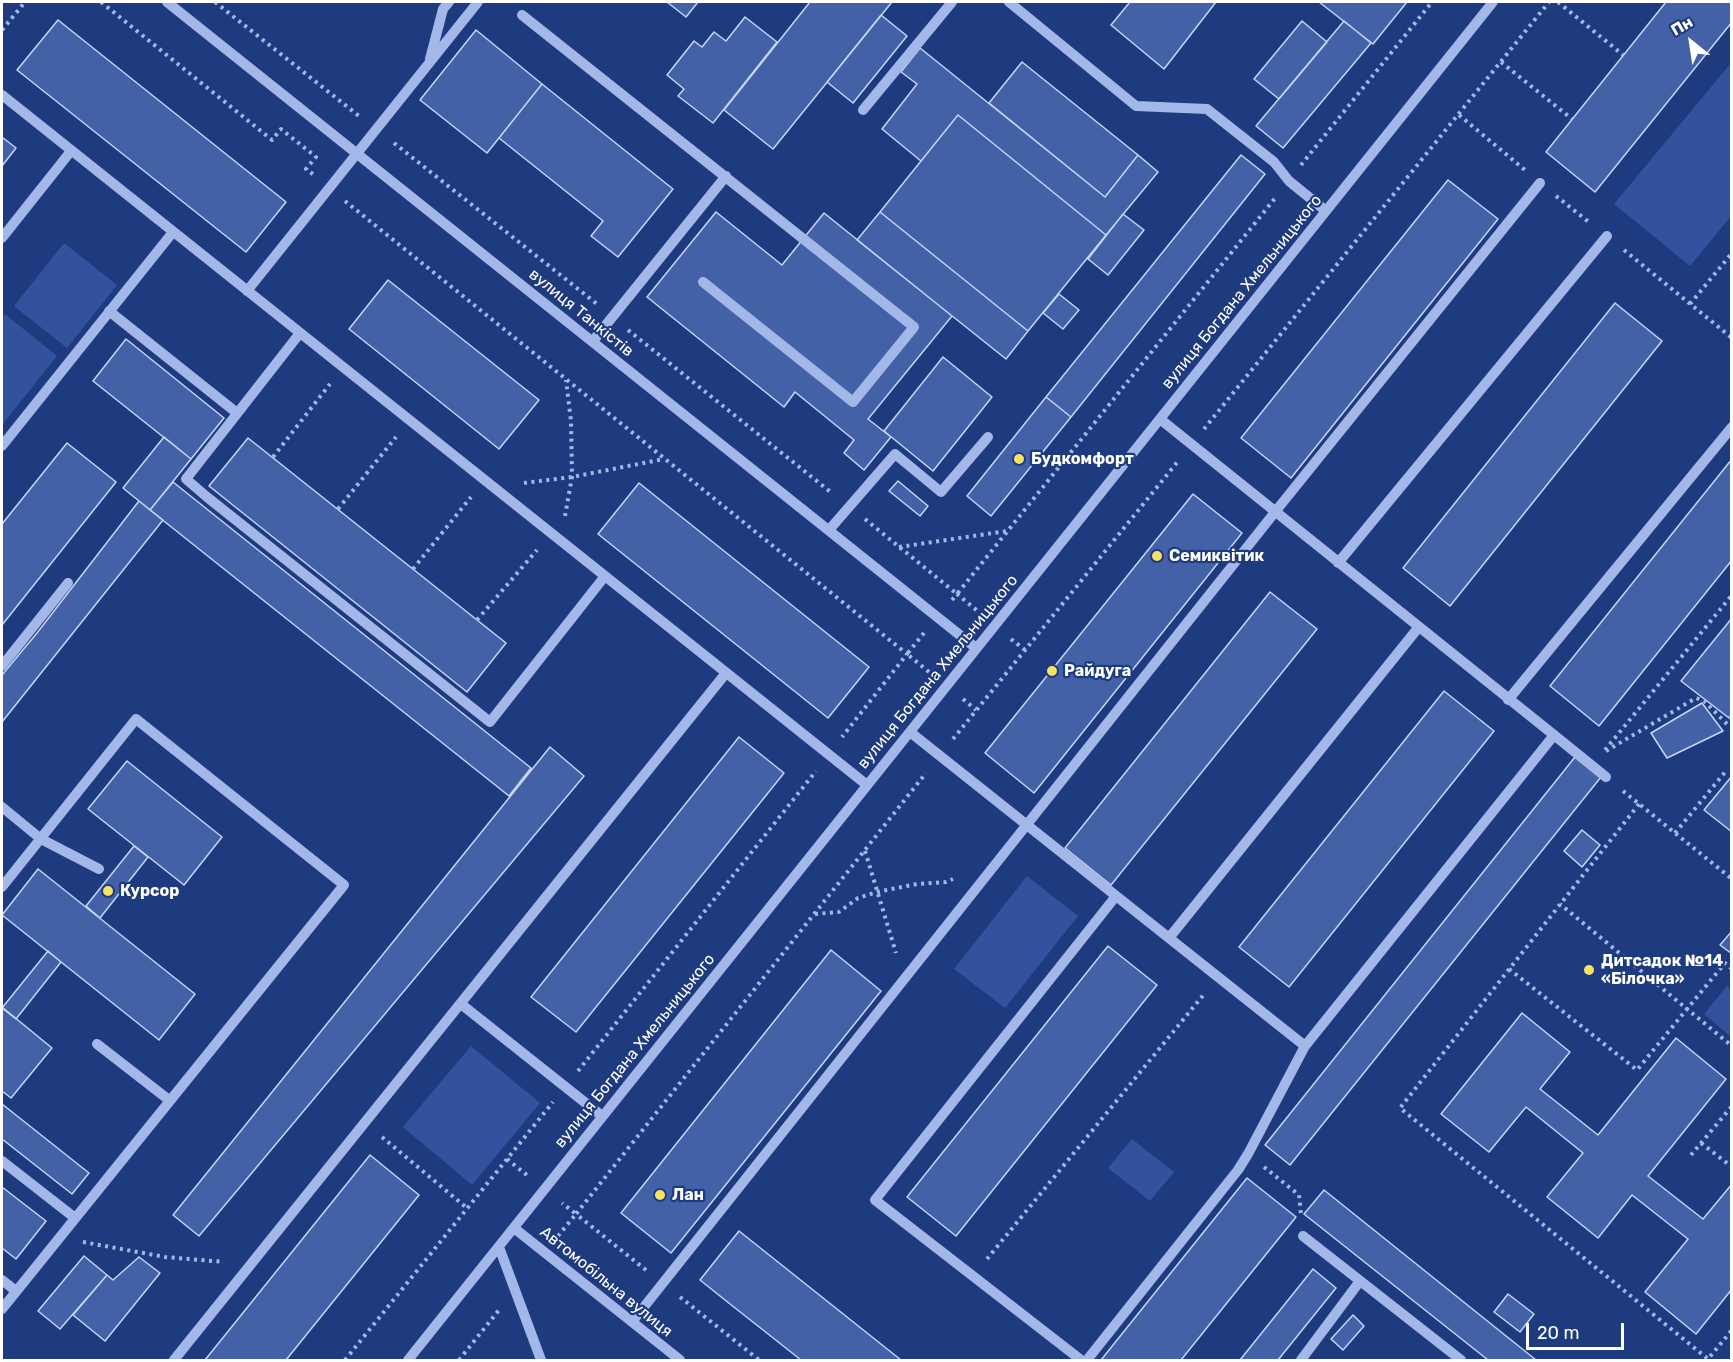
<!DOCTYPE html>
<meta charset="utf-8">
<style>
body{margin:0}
#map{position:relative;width:1733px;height:1362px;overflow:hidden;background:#1f3b7f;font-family:Rubik,sans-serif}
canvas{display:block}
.frame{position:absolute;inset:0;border:3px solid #fff;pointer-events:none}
.north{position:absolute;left:1661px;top:12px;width:60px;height:60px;-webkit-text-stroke:4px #1f3b7f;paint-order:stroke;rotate:330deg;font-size:16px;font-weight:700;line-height:24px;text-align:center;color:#fff}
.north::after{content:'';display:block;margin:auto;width:21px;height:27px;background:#fff;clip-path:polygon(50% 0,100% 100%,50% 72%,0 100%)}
.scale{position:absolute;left:1526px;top:1323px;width:98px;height:27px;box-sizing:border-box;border:3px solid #fff;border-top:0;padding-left:8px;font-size:18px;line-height:21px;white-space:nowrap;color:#fff;-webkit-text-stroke:4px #1f3b7f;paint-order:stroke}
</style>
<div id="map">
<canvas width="1733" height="1362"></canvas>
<div class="frame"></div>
<div class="north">Пн</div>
<div class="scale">20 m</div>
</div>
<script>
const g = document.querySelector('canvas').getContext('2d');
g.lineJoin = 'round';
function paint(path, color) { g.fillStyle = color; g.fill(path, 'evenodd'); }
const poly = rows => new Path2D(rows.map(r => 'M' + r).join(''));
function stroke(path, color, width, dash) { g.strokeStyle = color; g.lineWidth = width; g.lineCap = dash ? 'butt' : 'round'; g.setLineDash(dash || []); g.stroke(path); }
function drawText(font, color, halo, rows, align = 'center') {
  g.font = font + ' Rubik,sans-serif'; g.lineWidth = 4.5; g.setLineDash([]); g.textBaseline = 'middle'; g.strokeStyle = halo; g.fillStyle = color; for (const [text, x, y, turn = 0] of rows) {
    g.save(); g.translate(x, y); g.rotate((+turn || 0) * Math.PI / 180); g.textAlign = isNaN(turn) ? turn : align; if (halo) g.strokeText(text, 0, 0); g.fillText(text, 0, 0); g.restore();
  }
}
paint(poly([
 [1731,63,1731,216,1690,266,1614,204],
 [64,243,117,285,67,348,14,306],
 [5,314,57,356,2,425,2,318],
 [1027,876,1078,916,1005,1008,954,969],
 [1727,986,1731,989,1731,1037,1704,1014],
 [471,1046,540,1103,472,1185,403,1127],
 [1132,1139,1174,1172,1150,1201,1108,1168]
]), '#32529e');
const building = poly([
 [667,2,698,2,686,17,667,2],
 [810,2,892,2,773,149,724,110,810,2],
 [1130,2,1216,2,1164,69,1111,25,1130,2],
 [1319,2,1407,2,1373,44,1319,2],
 [1666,2,1732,2,1732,22,1595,192,1546,152,1666,2],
 [881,15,907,36,853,103,827,82,881,15],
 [745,17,777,42,713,123,678,96,684,89,667,75,694,41,702,47,714,32,726,41,745,17],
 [58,20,286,202,246,252,17,70,58,20],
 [1302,21,1327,42,1279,99,1254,79,1302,21],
 [1344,21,1371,43,1283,148,1256,126,1344,21],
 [476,30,542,84,487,153,420,100,476,30],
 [920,48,1105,197,1138,155,1158,172,1106,235,958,115,921,161,882,129,917,84,901,72,920,48],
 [1022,62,1138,155,1105,197,989,103,1022,62],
 [542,84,673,189,618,257,591,236,603,221,499,138,542,84],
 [958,115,1106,235,1028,331,880,212,958,115],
 [2,137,16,148,2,166,2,137],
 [1241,155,1265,174,1071,417,1046,397,1241,155],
 [1448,180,1498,219,1291,478,1241,438,1448,180],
 [716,212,782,265,824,213,952,316,868,419,891,437,864,470,844,453,854,440,795,392,784,407,647,297,716,212],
 [880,212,1028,331,1006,359,857,240,880,212],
 [1123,214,1144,230,1108,275,1088,259,1123,214],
 [388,280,539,400,499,449,349,329,388,280],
 [1059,294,1079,310,1063,329,1043,313,1059,294],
 [1615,303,1662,341,1450,606,1403,568,1615,303],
 [126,339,224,418,191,459,93,381,126,339],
 [943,357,992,397,933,471,884,431,943,357],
 [1046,397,1071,417,991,516,967,496,1046,397],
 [164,437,191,459,150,510,123,488,164,437],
 [248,438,506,643,467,692,209,486,248,438],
 [67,443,116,482,2,625,2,524,67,443],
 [1732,459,1732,560,1599,726,1550,686,1732,459],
 [898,481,928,506,920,516,889,491,898,481],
 [173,482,531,768,509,796,150,510,173,482],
 [639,483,869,667,828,718,598,534,639,483],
 [1193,494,1242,533,1034,793,985,753,1193,494],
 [139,501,163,520,2,722,2,675,37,633,139,501],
 [1270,592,1317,629,1111,885,1065,848,1270,592],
 [1732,618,1732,714,1729,718,1681,681,1732,618],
 [1444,691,1494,731,1289,987,1239,947,1444,691],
 [1702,703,1723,731,1667,758,1651,733,1702,703],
 [739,737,784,773,576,1032,531,997,739,737],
 [550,747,584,776,199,1236,173,1215,550,747],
 [1575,757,1601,777,1290,1165,1265,1145,1575,757],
 [127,761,222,837,184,885,88,809,127,761],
 [1732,776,1732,832,1704,810,1732,776],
 [1582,830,1600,845,1582,867,1564,851,1582,830],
 [134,846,148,857,100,918,86,906,134,846],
 [38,869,195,994,159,1040,2,915,38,869],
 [1732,931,1732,954,1720,945,1732,931],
 [1108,946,1157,985,956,1236,907,1197,1108,946],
 [831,950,881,991,671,1253,621,1213,831,950],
 [48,951,61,962,16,1019,2,1008,48,951],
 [2,1007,52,1048,11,1098,2,1091,2,1007],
 [1522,1013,1570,1052,1540,1089,1598,1135,1676,1038,1726,1079,1648,1176,1703,1219,1732,1184,1732,1289,1696,1334,1645,1292,1688,1239,1632,1195,1598,1238,1547,1197,1583,1153,1526,1107,1489,1152,1441,1114,1522,1013],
 [2,1104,89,1173,72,1194,2,1139,2,1104],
 [370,1155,419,1195,286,1360,205,1360,370,1155],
 [1247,1178,1296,1217,1181,1360,1101,1360,1247,1178],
 [2,1187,46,1221,16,1259,2,1248,2,1187],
 [1324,1190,1536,1360,1488,1360,1304,1214,1324,1190],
 [739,1231,901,1360,801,1360,725,1300,700,1280,739,1231],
 [84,1256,107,1275,60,1329,38,1311,84,1256],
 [139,1257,160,1273,105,1341,73,1315,107,1275,113,1280,139,1257],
 [1313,1269,1336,1288,1278,1360,1240,1360,1313,1269],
 [1508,1294,1534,1314,1520,1332,1494,1312,1508,1294],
 [1353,1315,1364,1326,1343,1350,1331,1339,1353,1315]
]);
paint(building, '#4361a7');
stroke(building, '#c7d5f6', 1.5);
stroke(poly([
 [101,2,272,140,281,129,316,157,306,169,314,175],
 [215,2,359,116],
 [1558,2,1623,55],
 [2,30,25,2],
 [1501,62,1572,119],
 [1459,115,1525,170],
 [394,143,597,304],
 [1301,165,1432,2],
 [1556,196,1590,223],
 [345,201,907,654,842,737],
 [1624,250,1732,338],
 [1690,304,1732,253],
 [628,330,833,494],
 [1204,429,1549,2],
 [273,457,330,384],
 [524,483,572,477,664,459],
 [338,509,396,437],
 [565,516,572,477,571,421,566,380],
 [865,519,957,594,1276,197],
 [899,547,1007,531],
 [413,569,471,497],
 [952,600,957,594,980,613],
 [477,620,537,550],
 [924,633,907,654,929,672],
 [1011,639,1025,650],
 [963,699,976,710],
 [953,739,1179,460],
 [1605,750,1732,595],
 [1606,751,1696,698,1704,701,1727,724,1732,720],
 [1623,791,1732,879],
 [1639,804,1400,1108,1708,1359,1732,1330],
 [1675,833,1726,771],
 [865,851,896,953],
 [815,914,839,912,858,898,877,892,917,884,946,882,953,879],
 [1509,969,1637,1070,1687,1009,1560,904],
 [1732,969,1725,963,1687,1009,1732,1046],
 [578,1071,816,771],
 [382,1137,468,1209],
 [1701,1143,1732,1167],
 [1691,1155,1732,1106],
 [507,1159,528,1176],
 [1264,1167,1299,1195,1301,1214],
 [558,1236,576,1214,562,1203],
 [83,1242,165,1257,224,1262],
 [987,1259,1205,993],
 [646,1270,576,1214,926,773],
 [680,1297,759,1360],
 [345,1360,553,1102],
 [459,1360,499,1310]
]), '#a3b8e8', 4, [3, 4.5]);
stroke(poly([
 [167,2,976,648],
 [1009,2,1136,106,1207,109,1274,162,1289,181,1326,211],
 [522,15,914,327,853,402,703,282],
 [430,59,443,9,449,2],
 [2,95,867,785],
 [863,110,952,2],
 [2,238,71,151],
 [247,291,478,2],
 [109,311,237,413],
 [300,333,186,479,207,497,490,722,605,576],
 [593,341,726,176],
 [1160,419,1554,735,1305,1046,1169,938],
 [2,446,173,232],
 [829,530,895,454,941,492,988,437],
 [1338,563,1607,236],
 [2,666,68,583],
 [1508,700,1732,427],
 [910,732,1169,938,1418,628],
 [1554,735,1606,777],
 [2,807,41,839,99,869],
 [2,887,136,719,344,885,2,1309],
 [461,1004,602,1116],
 [97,1044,169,1100],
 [2,1161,75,1218],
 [514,1228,680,1360],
 [1303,1236,1461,1360],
 [499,1247,541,1360],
 [2,1280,16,1291],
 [632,1322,1275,512,1540,183],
 [174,1360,726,673],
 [408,1360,1493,2],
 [1081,1360,875,1200,1116,896],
 [1087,1360,1238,1170,1248,1154,1305,1046],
 [1301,1360,1360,1281]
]), '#a3b8e8', 10);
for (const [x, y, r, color] of [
 [1019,459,6,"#f6e263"],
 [1157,556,6,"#f6e263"],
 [1052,671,6,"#f6e263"],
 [108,891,6,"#f6e263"],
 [1589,970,6,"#f6e263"],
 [660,1195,6,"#f6e263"]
]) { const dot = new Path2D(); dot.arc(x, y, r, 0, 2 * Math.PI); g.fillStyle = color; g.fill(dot); stroke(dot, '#1f3b7f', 2); }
drawText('16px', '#fff', '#1f3b7f', [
 ["вулиця Богдана Хмельницького",1242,292,-51],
 ["вулиця Танкістів",581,313,39],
 ["вулиця Богдана Хмельницького",938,672,-51],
 ["вулиця Богдана Хмельницького",635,1051,-51],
 ["Автомобільна вулиця",606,1282,39]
]);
drawText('bold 16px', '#fff', '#1f3b7f', [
 ["Будкомфорт",1031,459],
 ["Семиквітик",1169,556],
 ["Райдуга",1064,671],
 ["Курсор",120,891],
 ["Дитсадок №14",1601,961],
 ["«Білочка»",1601,979],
 ["Лан",672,1195]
], 'left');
</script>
